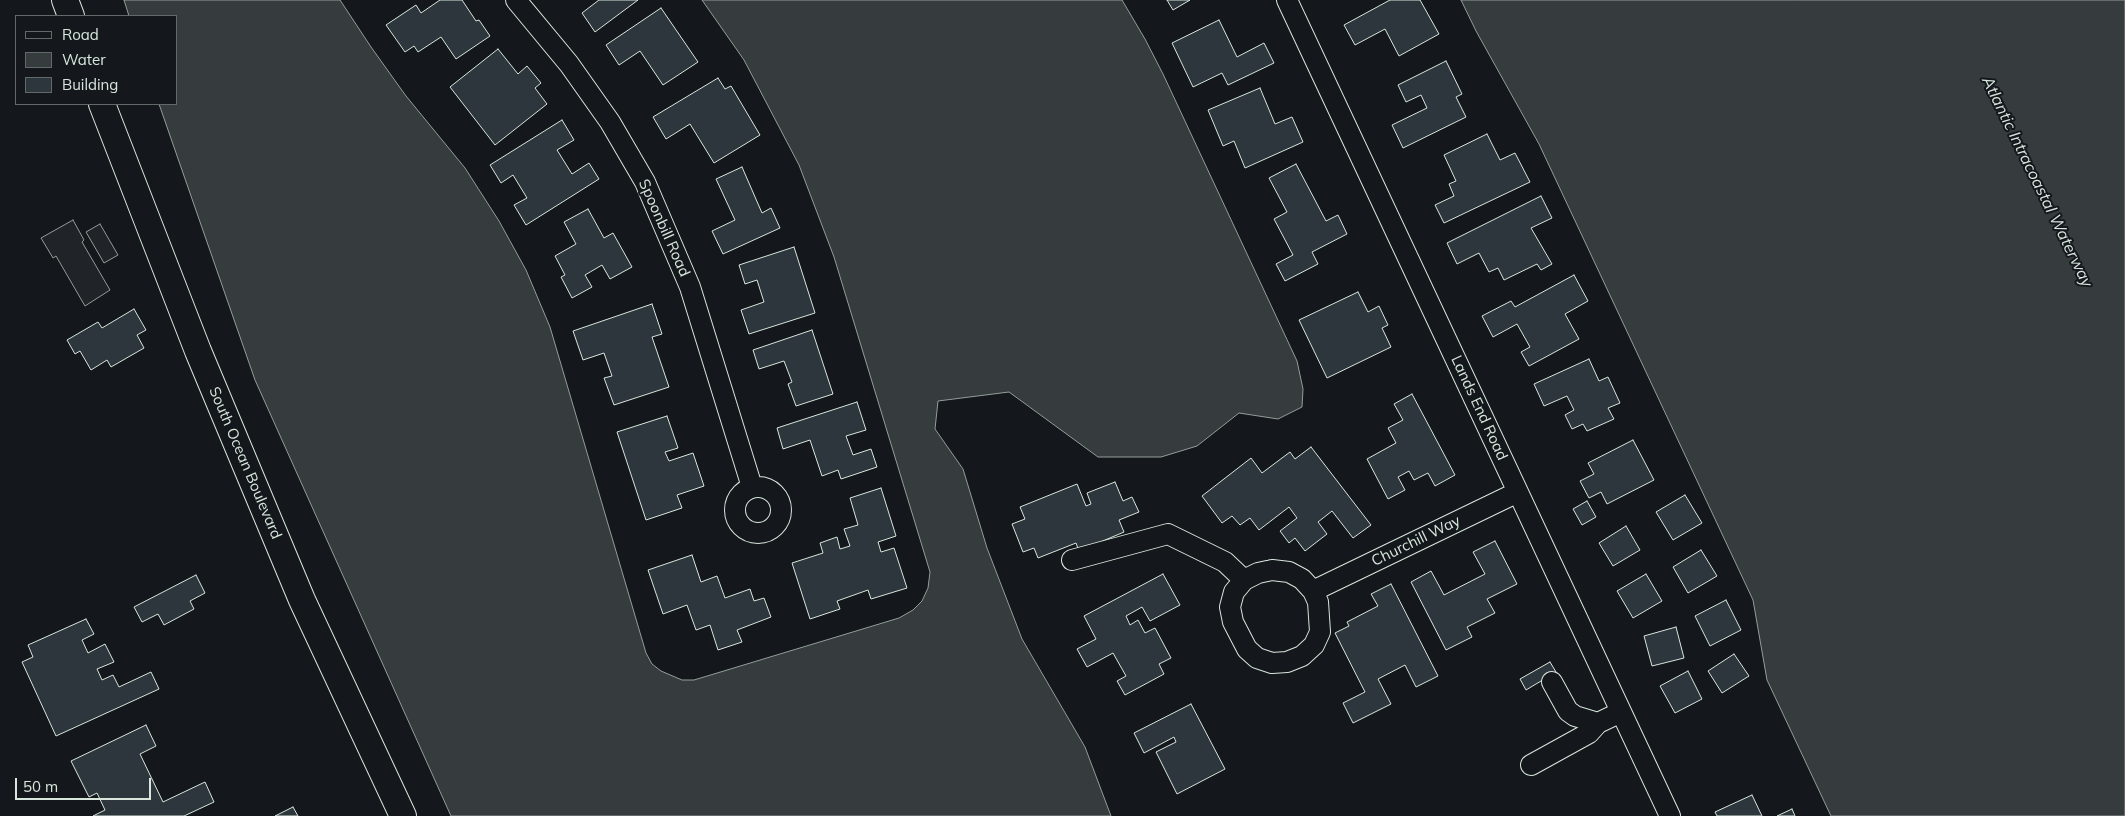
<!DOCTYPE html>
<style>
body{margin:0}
#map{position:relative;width:2125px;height:816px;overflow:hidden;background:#14181c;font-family:Mulish,sans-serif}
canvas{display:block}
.legend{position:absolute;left:15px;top:15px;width:162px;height:90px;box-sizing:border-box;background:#14181c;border:1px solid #626a69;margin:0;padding:6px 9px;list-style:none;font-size:15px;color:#d8e6dc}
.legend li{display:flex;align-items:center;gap:10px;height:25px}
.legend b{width:25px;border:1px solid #626a69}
.scale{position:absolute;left:15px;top:778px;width:136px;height:22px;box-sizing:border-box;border:2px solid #d8e6dc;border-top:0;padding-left:6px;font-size:15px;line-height:18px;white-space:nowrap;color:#d8e6dc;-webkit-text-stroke:4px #14181c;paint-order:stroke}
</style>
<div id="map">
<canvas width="2125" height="816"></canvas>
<ul class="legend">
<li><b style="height:6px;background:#14181c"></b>Road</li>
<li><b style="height:14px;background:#363b3e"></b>Water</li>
<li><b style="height:14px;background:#2c363c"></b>Building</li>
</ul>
<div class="scale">50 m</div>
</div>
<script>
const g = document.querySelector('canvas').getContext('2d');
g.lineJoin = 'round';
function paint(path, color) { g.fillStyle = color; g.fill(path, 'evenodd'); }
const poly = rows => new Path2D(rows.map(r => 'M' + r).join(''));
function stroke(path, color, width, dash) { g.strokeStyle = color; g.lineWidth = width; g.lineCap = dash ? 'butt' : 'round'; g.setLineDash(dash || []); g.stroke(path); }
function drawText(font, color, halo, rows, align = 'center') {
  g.font = font + ' Mulish,sans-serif'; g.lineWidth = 4; g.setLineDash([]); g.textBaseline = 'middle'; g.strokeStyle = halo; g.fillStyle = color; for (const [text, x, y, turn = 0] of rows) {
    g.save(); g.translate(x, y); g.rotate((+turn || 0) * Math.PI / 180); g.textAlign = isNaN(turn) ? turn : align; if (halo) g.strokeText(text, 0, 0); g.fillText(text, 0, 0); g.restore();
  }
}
const green = poly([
 [73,220,84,240,82,242,110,290,85,306,56,256,53,258,41,238,73,220],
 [100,224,118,255,104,263,86,232,100,224]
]);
paint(green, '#202428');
stroke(green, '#939e99', 1);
const water = poly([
 [124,0,340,0,371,47,406,96,465,168,499,221,526,270,550,327,646,653,652,664,661,671,682,680,694,680,899,618,913,610,922,601,928,588,930,572,834,257,799,165,744,60,702,0,1122,0,1145,39,1163,74,1297,361,1303,389,1302,407,1278,419,1239,413,1197,446,1161,457,1098,457,1009,392,938,401,935,429,963,469,987,548,1022,639,1085,747,1111,816,451,816,255,380,159,104,176,104,176,16,129,16,124,0],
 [1461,0,2125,0,2125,816,1831,816,1767,680,1753,600,1539,144,1476,31,1461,0]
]);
paint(water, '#363b3e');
stroke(water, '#939e99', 1);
const building = poly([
 [440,0,462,0,476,21,479,20,490,36,456,59,441,37,418,52,414,46,405,52,386,25,416,5,421,13,440,0],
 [599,0,638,0,595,32,582,13,599,0],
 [1167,0,1190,0,1173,10,1167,0],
 [1390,0,1420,0,1439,34,1399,56,1385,29,1355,45,1344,25,1390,0],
 [661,8,698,62,663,85,640,51,619,65,606,45,661,8],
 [1219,20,1237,57,1264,43,1274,63,1228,85,1222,73,1193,87,1172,43,1219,20],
 [498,49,518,74,527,66,541,83,535,88,547,104,495,145,450,87,498,49],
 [1446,61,1462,94,1456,97,1466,117,1403,148,1392,125,1427,108,1421,95,1406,102,1398,85,1446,61],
 [718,78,725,89,731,86,760,135,714,163,690,124,666,139,653,117,718,78],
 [1260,88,1275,124,1292,117,1303,142,1245,168,1234,141,1223,146,1208,110,1260,88],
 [562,120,574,140,557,150,572,174,589,163,599,179,526,225,514,205,527,198,513,175,501,183,490,165,562,120],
 [1487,134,1500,160,1515,153,1530,182,1444,223,1435,205,1454,196,1449,184,1456,181,1444,155,1487,134],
 [1296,164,1326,221,1338,215,1347,234,1312,252,1318,264,1285,281,1276,264,1293,255,1274,219,1287,212,1269,178,1296,164],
 [742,167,762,213,771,208,780,228,723,254,712,231,735,220,716,179,742,167],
 [1541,196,1552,218,1531,228,1552,264,1541,270,1537,264,1504,280,1498,268,1489,272,1479,253,1457,264,1447,243,1541,196],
 [588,209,604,238,613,233,632,267,610,279,602,265,585,275,592,287,572,298,561,277,565,275,555,256,576,244,564,222,588,209],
 [794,247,815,313,749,334,741,310,764,302,757,280,745,284,739,265,794,247],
 [1574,275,1588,301,1565,314,1579,339,1529,366,1521,352,1530,347,1517,324,1493,337,1482,316,1511,301,1515,307,1574,275],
 [1358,292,1368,312,1379,306,1388,325,1382,328,1391,347,1327,378,1299,320,1358,292],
 [652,304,662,334,652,337,669,387,614,405,604,378,612,376,604,353,583,360,573,331,652,304],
 [134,309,146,330,137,335,144,348,111,367,107,360,91,370,80,351,75,354,67,340,98,322,102,328,134,309],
 [812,330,833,394,796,406,788,384,792,382,784,361,759,369,753,350,812,330],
 [1589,359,1599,381,1608,377,1620,403,1608,408,1614,419,1587,431,1583,424,1572,429,1565,415,1574,410,1567,396,1544,406,1534,384,1589,359],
 [1412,394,1455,475,1435,486,1428,473,1414,480,1409,471,1398,477,1405,490,1388,499,1367,459,1396,443,1388,428,1403,420,1394,404,1412,394],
 [857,402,866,430,846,436,853,455,871,449,877,467,841,479,838,470,822,476,810,440,783,449,777,428,857,402],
 [667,416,678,448,665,452,669,461,693,453,704,486,677,495,682,508,646,520,617,432,667,416],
 [1633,440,1654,480,1607,504,1601,492,1589,498,1580,481,1594,474,1588,463,1633,440],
 [1311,447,1371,525,1353,538,1332,511,1318,522,1327,534,1305,551,1295,538,1289,543,1280,531,1297,518,1289,507,1259,530,1250,518,1240,525,1232,516,1222,523,1202,496,1251,458,1262,473,1290,452,1295,459,1311,447],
 [1115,482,1123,501,1132,497,1139,512,1119,520,1124,532,1079,551,1076,543,1038,558,1034,548,1023,552,1012,524,1025,519,1020,507,1077,484,1086,506,1091,504,1087,493,1115,482],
 [881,488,896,536,878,542,881,552,894,548,907,588,871,599,868,590,837,601,840,609,810,619,792,563,823,553,820,543,837,537,840,549,850,546,844,529,858,525,850,498,881,488],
 [1685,495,1702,523,1673,540,1656,512,1685,495],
 [1587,501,1596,517,1582,525,1573,509,1587,501],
 [1626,526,1640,550,1613,566,1599,543,1626,526],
 [1495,541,1517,584,1487,599,1495,613,1467,627,1472,637,1446,650,1411,582,1431,571,1444,595,1485,574,1473,552,1495,541],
 [1701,550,1717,576,1688,593,1673,567,1701,550],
 [692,555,701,582,717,576,725,598,750,589,754,601,764,598,771,617,737,630,742,642,718,650,710,625,696,630,687,605,663,614,648,570,692,555],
 [1163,574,1180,605,1150,621,1142,607,1126,616,1130,625,1138,620,1145,633,1155,628,1171,658,1159,664,1164,674,1125,695,1117,681,1126,676,1113,653,1087,667,1077,649,1096,639,1084,616,1163,574],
 [1646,574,1662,601,1633,618,1617,591,1646,574],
 [196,575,205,593,190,601,194,609,164,625,158,614,142,622,134,607,196,575],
 [1391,584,1438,676,1416,687,1405,665,1378,679,1391,704,1353,723,1343,703,1365,692,1335,633,1349,626,1347,622,1378,606,1371,594,1391,584],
 [1726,600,1741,630,1710,646,1695,616,1726,600],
 [86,619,94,634,82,640,88,653,105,644,114,662,97,669,102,680,113,675,119,687,151,672,159,689,56,736,22,662,33,657,28,645,86,619],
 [1676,627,1684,658,1652,666,1644,636,1676,627],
 [1734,654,1749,676,1722,693,1708,671,1734,654],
 [1550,662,1556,672,1526,690,1520,679,1550,662],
 [1688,671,1702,699,1675,713,1660,686,1688,671],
 [1191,704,1225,769,1177,794,1156,752,1176,742,1174,737,1144,753,1134,733,1191,704],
 [146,725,156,746,140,754,163,802,205,782,214,802,184,816,93,816,105,810,97,793,89,797,71,761,146,725],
 [1752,795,1762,816,1717,816,1715,812,1752,795],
 [293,807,298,816,275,816,293,807],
 [1792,809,1795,816,1777,816,1792,809]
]);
paint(building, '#2c363c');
stroke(building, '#d8e6dc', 1);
const minor = poly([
 [516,0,569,64,610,122,645,182,690,287,752,487],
 [1287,0,1670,816],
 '735 510a23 23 0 1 1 46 0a23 23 0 1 1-46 0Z',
 [1072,560,1168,534,1225,562,1244,580],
 [1272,570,1289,572,1302,579,1313,591,1318,602,1320,632,1314,645,1302,656,1287,662,1272,663,1257,658,1247,649,1233,622,1230,607,1234,592,1244,580,1258,573,1272,570],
 [1313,591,1518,492],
 [1552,682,1568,711,1575,716,1598,723],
 [1531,765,1589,733,1598,723,1621,712]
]);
const major = poly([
 [65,0,71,16],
 [102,104,198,351,302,600,403,816]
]);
stroke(minor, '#d8e6dc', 22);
stroke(major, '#d8e6dc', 28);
stroke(minor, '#14181c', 20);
stroke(major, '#14181c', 26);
drawText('15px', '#d8e6dc', '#14181c', [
 ["Spoonbill Road",664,228,66],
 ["Lands End Road",1479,408,65],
 ["South Ocean Boulevard",245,463,67],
 ["Churchill Way",1416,541,-26]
]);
drawText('italic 16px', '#d8e6dc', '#14181c', [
 ["Atlantic Intracoastal Waterway",2037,182,64]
]);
</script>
